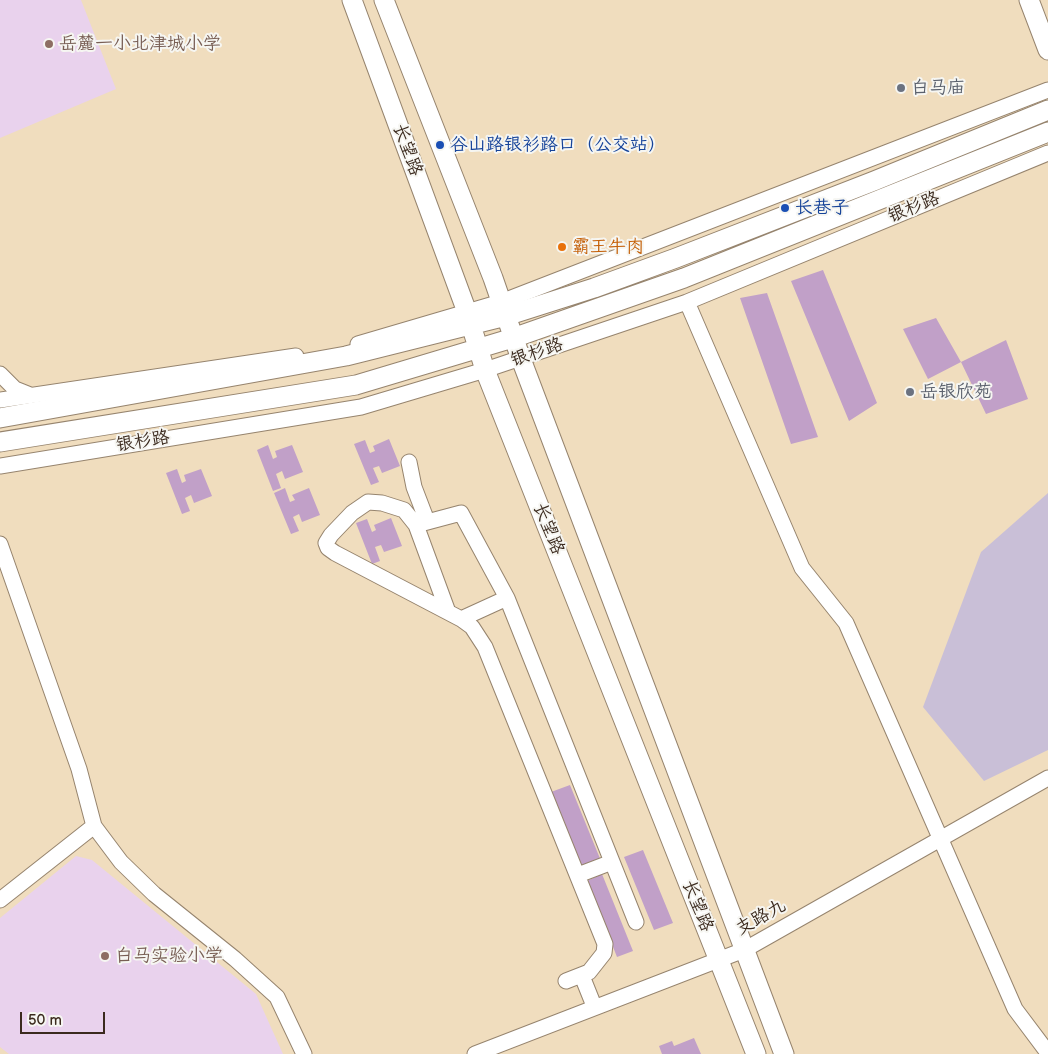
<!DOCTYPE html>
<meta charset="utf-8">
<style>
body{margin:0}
#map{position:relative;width:1048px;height:1054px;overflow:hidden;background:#f0ddbe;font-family:"Balsamiq Sans",sans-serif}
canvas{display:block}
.scale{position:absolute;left:20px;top:1012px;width:85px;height:22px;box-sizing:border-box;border:2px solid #3b2a1e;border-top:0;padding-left:6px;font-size:15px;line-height:18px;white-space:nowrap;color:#3b2a1e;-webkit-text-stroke:4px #f6f6f2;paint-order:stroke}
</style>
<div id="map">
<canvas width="1048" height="1054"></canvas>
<div class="scale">50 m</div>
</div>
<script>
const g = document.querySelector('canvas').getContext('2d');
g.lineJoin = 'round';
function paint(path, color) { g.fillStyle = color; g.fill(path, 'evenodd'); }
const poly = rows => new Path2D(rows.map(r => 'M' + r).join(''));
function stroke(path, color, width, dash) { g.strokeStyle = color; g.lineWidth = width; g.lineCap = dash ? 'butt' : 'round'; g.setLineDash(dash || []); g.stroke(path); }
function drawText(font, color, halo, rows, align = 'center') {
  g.font = font + ' "Balsamiq Sans","LXGW WenKai TC",sans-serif'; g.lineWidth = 4; g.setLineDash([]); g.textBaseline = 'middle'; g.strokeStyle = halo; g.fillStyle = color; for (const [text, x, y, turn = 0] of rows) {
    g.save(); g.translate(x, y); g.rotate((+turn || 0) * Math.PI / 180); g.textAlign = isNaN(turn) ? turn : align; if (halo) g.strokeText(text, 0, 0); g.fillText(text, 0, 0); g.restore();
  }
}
paint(poly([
 [0,0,81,0,116,89,0,138],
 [76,856,92,860,256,994,283,1054,9,1054,0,1047,0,918]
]), '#e9d2ed');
paint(poly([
 [1048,493,1048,750,984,781,923,707,981,552]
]), '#c9bfd7');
paint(poly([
 [823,270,877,403,849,421,791,281],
 [767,293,818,437,791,444,740,298],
 [936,318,961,362,928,379,903,329],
 [1006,340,1028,399,986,414,961,362],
 [389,439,400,466,382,473,379,466,373,468,379,482,371,485,354,444,365,440,370,453,375,451,373,446],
 [268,445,273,459,277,457,275,451,292,445,303,472,285,479,282,471,276,474,281,488,273,491,257,450],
 [177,469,182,483,186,481,184,475,201,469,212,496,194,503,191,495,185,498,190,511,182,514,166,473],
 [285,488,290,502,295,500,292,495,309,488,320,515,302,522,299,514,293,517,299,531,291,534,274,493],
 [391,518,402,546,384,552,381,545,375,547,380,561,372,564,356,523,367,519,372,532,376,530,374,525],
 [570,785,601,861,582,869,551,792],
 [643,850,673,923,654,930,624,857],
 [602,874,633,951,617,957,587,881],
 [694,1038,701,1054,662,1054,659,1046,672,1041,674,1046]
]), '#c1a0c8');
const minor = poly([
 [687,302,802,568,846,623,1015,1009,1048,1053],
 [358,344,501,302,1048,90],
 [0,374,15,389,30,395],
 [0,400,296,356],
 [409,462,414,487,427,521],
 [0,466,361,407,485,370,687,302,1048,153],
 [416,525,461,513,507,598,636,922],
 [0,544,79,769,94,826,121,862,154,894,235,959,277,997,304,1054],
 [448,612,416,525,404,510,382,503,368,502,352,513,331,535,326,543,328,548,335,553,461,619,472,627,485,647,605,944,604,953,589,972,566,981],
 [461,619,507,598],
 [578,875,612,862],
 [0,900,94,826],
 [582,976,594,1006],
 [475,1054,744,950,1048,778]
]);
const major = poly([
 [352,0,467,312,485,370,756,1054],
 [384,0,493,278,521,359,784,1054],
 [1029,0,1048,50],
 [0,418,346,356,506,316,594,288,676,258,874,181,1048,110],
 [0,442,356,385,513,338,684,278,1048,132]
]);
stroke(minor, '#96846e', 17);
stroke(major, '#96846e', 21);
stroke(minor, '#fff', 15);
stroke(major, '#fff', 19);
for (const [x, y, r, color] of [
 [49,44,5,"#8d6e63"],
 [901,88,5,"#6b7280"],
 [440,145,5,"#1a4fb4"],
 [785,208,5,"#1a4fb4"],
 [562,247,5,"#e8710a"],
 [910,392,5,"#6b7280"],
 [105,956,5,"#8d6e63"]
]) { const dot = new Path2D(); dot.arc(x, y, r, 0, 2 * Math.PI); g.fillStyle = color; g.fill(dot); stroke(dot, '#f6f6f2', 2); }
drawText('18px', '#785e54', '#f6f6f2', [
 ["岳麓一小北津城小学",59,44],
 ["白马实验小学",115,956]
], 'left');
drawText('18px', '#5b616d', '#f6f6f2', [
 ["白马庙",911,88],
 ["岳银欣苑",920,392]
], 'left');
drawText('18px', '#164399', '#f6f6f2', [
 ["谷山路银衫路口（公交站）",450,145],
 ["长巷子",795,208]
], 'left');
drawText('18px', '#3b2a1e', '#f6f6f2', [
 ["长望路",407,150,70],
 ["银杉路",914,208,-22],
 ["银杉路",537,353,-19],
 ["银杉路",143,442,-9],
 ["长望路",548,529,68],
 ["长望路",697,906,68],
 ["支路九",761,918,-29]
]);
drawText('18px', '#c56008', '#f6f6f2', [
 ["霸王牛肉",572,247]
], 'left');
</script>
